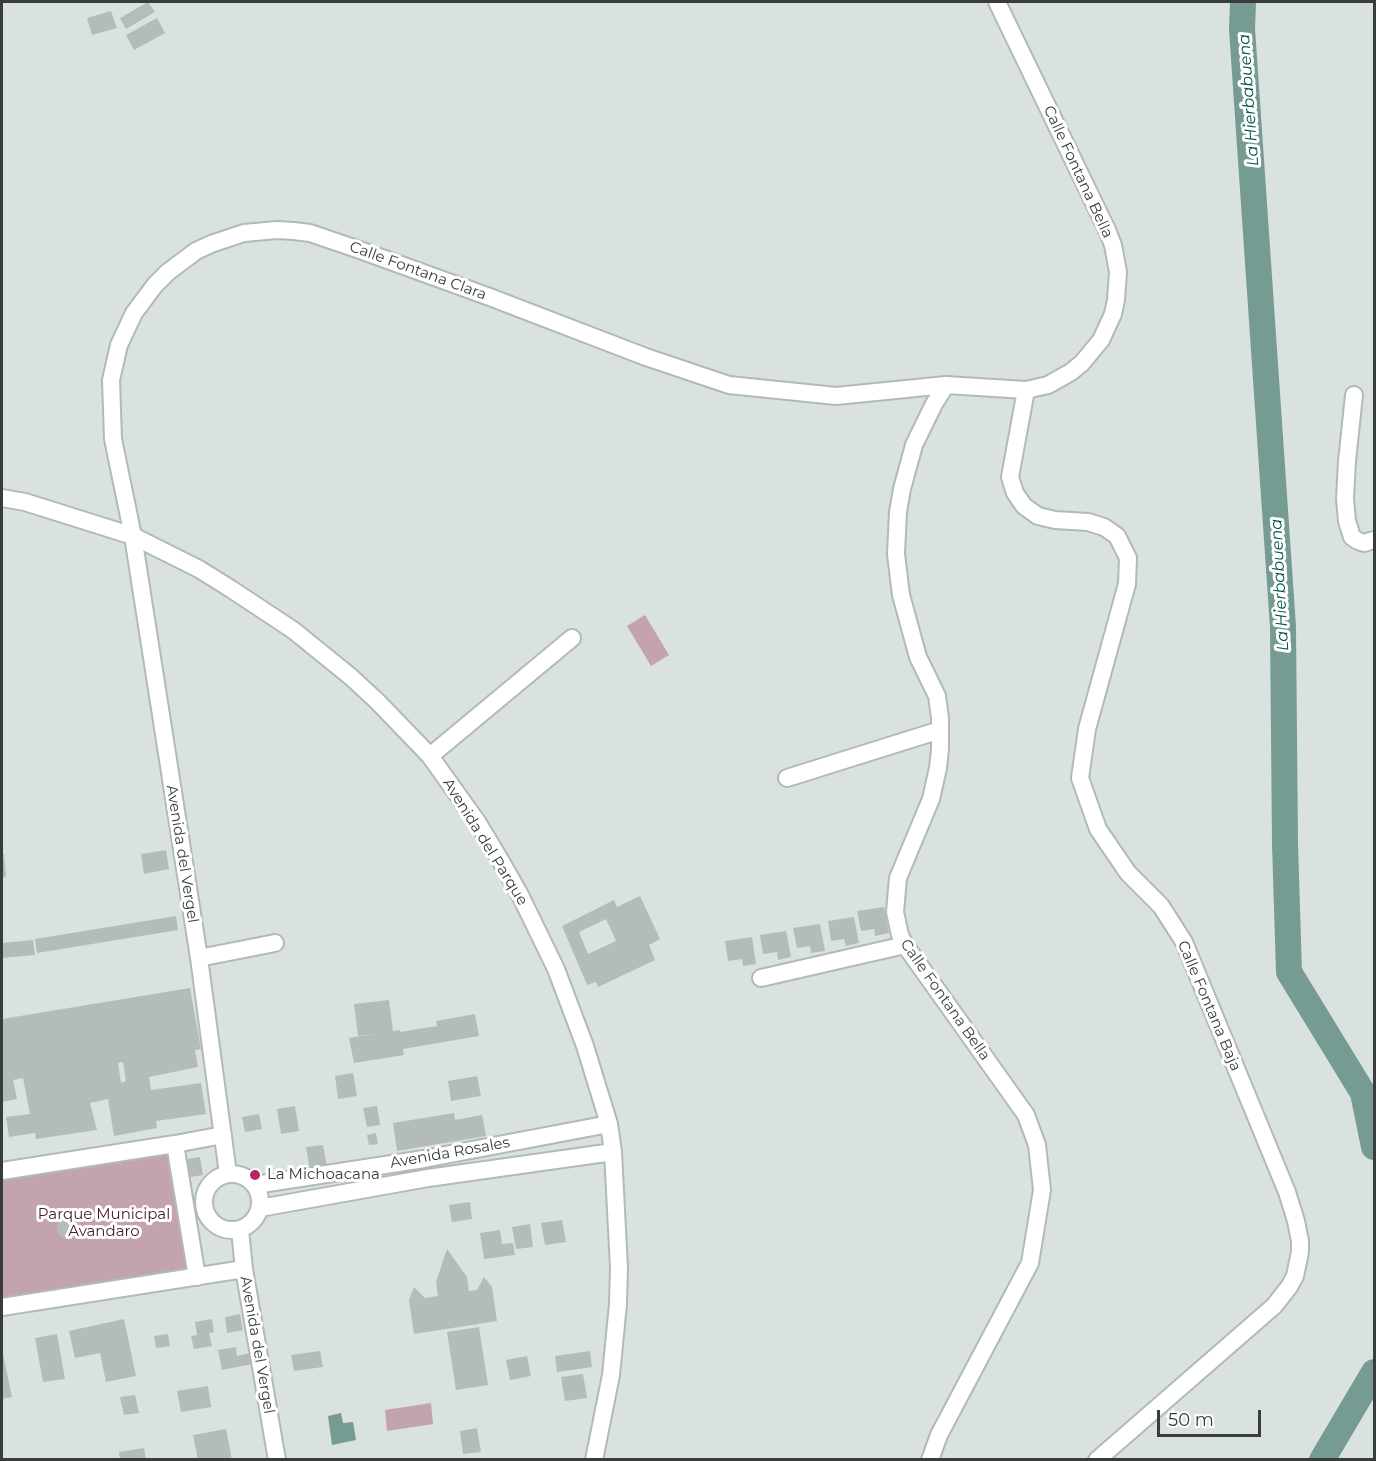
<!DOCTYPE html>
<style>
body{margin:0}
#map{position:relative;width:1376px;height:1461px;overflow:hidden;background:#dae2e0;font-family:Montserrat,sans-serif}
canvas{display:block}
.frame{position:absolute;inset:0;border:3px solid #383c3b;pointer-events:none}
.scale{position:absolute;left:1157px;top:1410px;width:104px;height:27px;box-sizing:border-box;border:3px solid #383c3b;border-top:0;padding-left:8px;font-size:18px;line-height:21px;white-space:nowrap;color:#383c3b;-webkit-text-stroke:4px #fff;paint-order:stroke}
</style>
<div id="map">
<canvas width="1376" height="1461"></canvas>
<div class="frame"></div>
<div class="scale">50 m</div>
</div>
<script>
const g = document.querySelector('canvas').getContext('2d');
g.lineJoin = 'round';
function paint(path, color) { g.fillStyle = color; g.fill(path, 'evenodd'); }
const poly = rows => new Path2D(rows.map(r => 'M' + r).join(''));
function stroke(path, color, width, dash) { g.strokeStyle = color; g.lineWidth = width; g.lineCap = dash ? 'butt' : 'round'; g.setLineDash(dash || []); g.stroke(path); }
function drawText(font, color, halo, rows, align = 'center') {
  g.font = font + ' Montserrat,sans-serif'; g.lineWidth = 6; g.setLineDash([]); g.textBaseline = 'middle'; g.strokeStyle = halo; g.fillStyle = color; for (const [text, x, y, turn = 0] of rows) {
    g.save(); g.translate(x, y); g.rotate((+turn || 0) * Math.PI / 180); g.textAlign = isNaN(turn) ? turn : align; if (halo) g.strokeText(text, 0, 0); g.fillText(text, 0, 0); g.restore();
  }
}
paint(poly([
 [645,615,669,655,651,666,627,626],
 [168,1147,190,1277,2,1304,2,1173],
 [431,1403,433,1424,387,1431,385,1410]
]), '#c3a4ad');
paint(poly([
 [341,1413,343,1423,353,1422,356,1440,332,1445,328,1416]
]), '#769b92');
stroke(poly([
 [1243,2,1242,29,1283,627,1285,844,1289,972,1363,1093,1374,1147],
 [1322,1460,1374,1372]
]), '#769b92', 26);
paint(poly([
 [148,2,155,12,126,29,120,18],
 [111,11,117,28,92,35,87,18],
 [157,18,165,33,134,50,126,35],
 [166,850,169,869,144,874,141,854],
 [2,854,4,854,6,877,2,878],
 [640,896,660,939,649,945,655,960,598,987,596,982,587,985,562,926,614,900,617,907],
 [606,919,616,941,588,954,579,932],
 [884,907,889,933,875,936,874,929,861,931,857,911],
 [176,916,178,930,37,953,35,939],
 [854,917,859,943,846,946,844,939,831,941,828,921],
 [820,924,825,951,811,953,810,946,797,948,793,928],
 [786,931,791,957,778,960,777,952,763,954,760,935],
 [752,937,756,964,743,966,742,959,728,961,725,941],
 [33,940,35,955,2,958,2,943],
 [190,988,201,1049,195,1050,198,1067,149,1077,151,1090,201,1083,206,1114,156,1121,157,1128,114,1136,108,1099,90,1103,97,1130,36,1139,35,1133,9,1137,6,1117,30,1114,23,1078,13,1080,17,1099,2,1102,2,1019],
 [123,1062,126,1081,121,1083,118,1063],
 [389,1000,393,1031,400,1030,400,1032,437,1026,436,1021,475,1014,479,1036,403,1049,404,1055,354,1063,349,1038,374,1034,358,1036,354,1004],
 [353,1073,357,1096,338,1099,335,1076],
 [477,1076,481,1096,451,1101,448,1081],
 [295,1106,299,1131,281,1134,277,1109],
 [377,1106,380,1125,367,1127,363,1108],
 [454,1113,455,1120,482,1115,486,1136,397,1151,393,1123],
 [259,1114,262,1129,245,1132,242,1117],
 [376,1133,378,1144,369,1145,367,1135],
 [323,1145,327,1167,310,1170,306,1147],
 [200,1157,203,1175,184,1178,181,1160],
 [470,1202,472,1219,452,1222,449,1205],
 '57 1228a11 11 0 1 1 22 0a11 11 0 1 1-22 0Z',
 [562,1220,566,1242,545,1245,541,1223],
 [530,1224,533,1247,516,1249,512,1227],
 [500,1230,502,1244,513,1243,515,1255,484,1259,480,1233],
 [447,1249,467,1277,469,1291,477,1290,484,1277,492,1287,497,1321,414,1334,409,1300,414,1287,425,1298,438,1296,436,1282],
 [240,1314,243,1330,227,1333,225,1317],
 [124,1319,136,1376,106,1382,100,1353,75,1358,69,1331],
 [212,1319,214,1332,209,1333,212,1346,194,1349,191,1336,197,1335,195,1322],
 [479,1327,488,1385,456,1390,447,1332],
 [57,1334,65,1379,43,1382,35,1338],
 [168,1334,170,1346,156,1348,154,1336],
 [236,1347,237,1356,250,1353,252,1364,222,1370,218,1350],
 [2,1349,12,1397,2,1399],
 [320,1351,323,1367,294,1371,291,1355],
 [590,1351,592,1367,557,1372,555,1356],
 [527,1356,531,1376,510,1380,506,1360],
 [583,1374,587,1398,565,1401,561,1377],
 [208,1386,211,1407,181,1412,177,1391],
 [135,1395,139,1413,124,1415,120,1397],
 [477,1428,481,1452,463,1454,460,1431],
 [226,1429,232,1460,198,1460,193,1435],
 [144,1448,146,1460,120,1460,119,1452]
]), '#b4bcba');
const minor = poly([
 [1026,390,1010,477,1015,493,1024,506,1038,516,1055,520,1088,522,1104,527,1117,536,1128,558,1127,584,1087,729,1080,778,1098,829,1128,873,1161,906,1184,942,1287,1192,1296,1221,1300,1241,1300,1252,1295,1276,1289,1287,1274,1306,1097,1460],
 [1354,395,1347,461,1345,499,1347,521,1352,537,1358,541,1364,543,1374,540],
 [2,498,25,502,133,536,199,569,231,589,293,630,351,677,378,702,430,756,478,823,499,858,520,895,556,969,585,1046,609,1124,613,1152,619,1268,618,1304,611,1375,594,1460],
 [430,756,572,638],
 [787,778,940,730],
 [199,958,275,943],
 [761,978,905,945],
 [175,1144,197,1277],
 [2,1171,175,1144,223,1135],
 '204 1202a28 28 0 1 1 56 0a28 28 0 1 1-56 0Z',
 [228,1174,199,958,133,536,113,439,111,380,119,345,134,313,155,285,168,272,196,251,211,244,244,233,277,230,294,231,310,233,357,249,487,296,646,357,729,385,836,396,946,385,1026,390,1048,385,1071,372,1082,363,1101,340,1113,314,1116,300,1118,272,1113,245,1108,232,997,2],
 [255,1185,424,1159,609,1124],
 [260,1208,428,1178,613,1152],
 [240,1230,244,1269,277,1460],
 [2,1307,244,1269],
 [930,1460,939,1435,1030,1263,1042,1190,1037,1145,1026,1115,905,945,900,935,895,912,898,878,931,799,938,768,940,749,940,718,937,696,918,657,901,595,896,554,898,512,902,489,914,445,934,404,946,385]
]);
stroke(minor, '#b2bab8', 20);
stroke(minor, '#fff', 16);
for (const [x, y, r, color] of [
 [255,1175,6,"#b32965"]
]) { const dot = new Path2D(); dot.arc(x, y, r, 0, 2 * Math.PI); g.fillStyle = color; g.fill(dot); stroke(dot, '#fff', 2); }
drawText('15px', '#383c3b', '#fff', [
 ["Calle Fontana Bella",1078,172,65],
 ["Calle Fontana Clara",418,271,20],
 ["Avenida del Parque",485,842,58],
 ["Avenida del Vergel",182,854,81],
 ["Calle Fontana Bella",945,1000,55],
 ["Calle Fontana Baja",1209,1006,67],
 ["Avenida Rosales",450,1153,-10],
 ["Avenida del Vergel",257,1345,80]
]);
drawText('15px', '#383c3b', '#fff', [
 ["La Michoacana",267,1175]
], 'left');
drawText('15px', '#481b2b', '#fff', [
 ["Parque Municipal",104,1215],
 ["Avandaro",104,1232]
]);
drawText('italic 16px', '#005347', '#fff', [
 ["La Hierbabuena",1249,100,-94],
 ["La Hierbabuena",1280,585,-93]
]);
</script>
